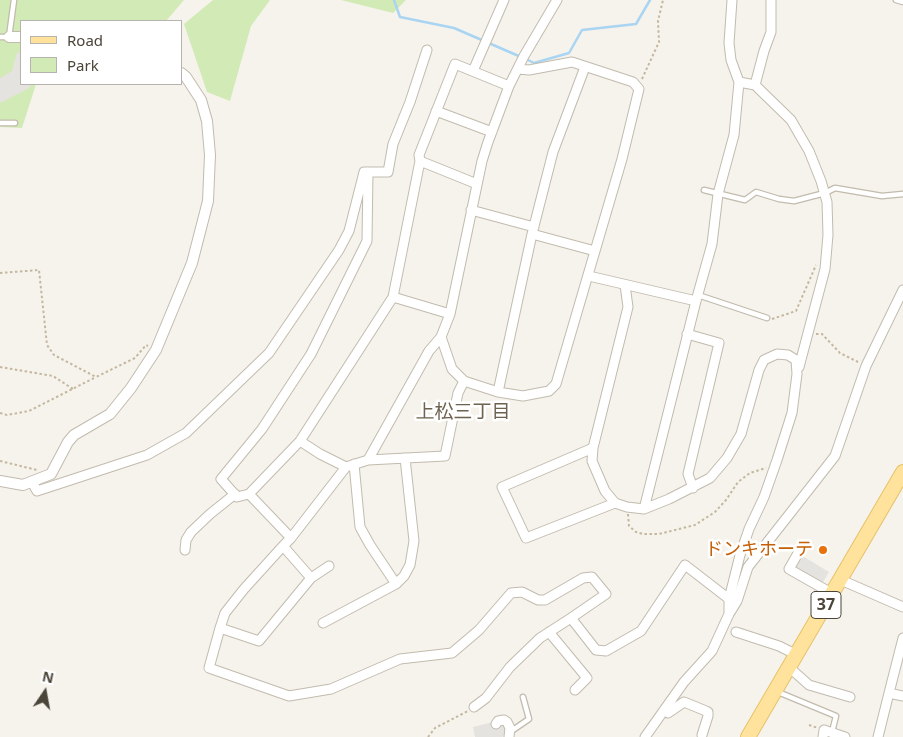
<!DOCTYPE html>
<meta charset="utf-8">
<style>
body{margin:0}
#map{position:relative;width:903px;height:737px;overflow:hidden;background:#f6f3ec;font-family:"Noto Sans",sans-serif}
canvas{display:block}
.legend{position:absolute;left:20px;top:20px;width:162px;height:65px;box-sizing:border-box;background:#fff;border:1px solid #b7b4b0;margin:0;padding:6px 9px;list-style:none;font-size:15px;color:#4b4439}
.legend li{display:flex;align-items:center;gap:10px;height:25px}
.legend b{width:25px;border:1px solid #b7b4b0}
.north{position:absolute;left:20px;top:667px;width:50px;height:50px;-webkit-text-stroke:4px #fff;paint-order:stroke;rotate:12deg;font-size:14px;font-weight:700;line-height:20px;text-align:center;color:#4b4439}
.north::after{content:'';display:block;margin:auto;width:18px;height:22px;background:#4b4439;clip-path:polygon(50% 0,100% 100%,50% 72%,0 100%)}
</style>
<div id="map">
<canvas width="903" height="737"></canvas>
<ul class="legend">
<li><b style="height:6px;background:#ffe39c"></b>Road</li>
<li><b style="height:14px;background:#d2eab5"></b>Park</li>
</ul>
<div class="north">N</div>
</div>
<script>
const g = document.querySelector('canvas').getContext('2d');
g.lineJoin = 'round';
function paint(path, color) { g.fillStyle = color; g.fill(path, 'evenodd'); }
const poly = rows => new Path2D(rows.map(r => 'M' + r).join(''));
function stroke(path, color, width, dash) { g.strokeStyle = color; g.lineWidth = width; g.lineCap = dash ? 'butt' : 'round'; g.setLineDash(dash || []); g.stroke(path); }
function drawText(font, color, halo, rows, align = 'center') {
  g.font = font + ' "Noto Sans","Noto Sans JP",sans-serif'; g.lineWidth = 5; g.setLineDash([]); g.textBaseline = 'middle'; g.strokeStyle = halo; g.fillStyle = color; for (const [text, x, y, turn = 0] of rows) {
    g.save(); g.translate(x, y); g.rotate((+turn || 0) * Math.PI / 180); g.textAlign = isNaN(turn) ? turn : align; if (halo) g.strokeText(text, 0, 0); g.fillText(text, 0, 0); g.restore();
  }
}
paint(poly([
 [0,0,184,0,166,21,21,21,21,84,36,84,22,128,0,127],
 [213,0,270,0,251,26,230,101,207,92,184,24],
 [341,0,406,0,393,13]
]), '#d2eab5');
paint(poly([
 [17,52,21,54,21,84,32,84,29,88,0,103,0,78,12,71],
 [801,555,829,572,822,584,797,570,795,564],
 [493,722,500,726,504,724,507,732,502,737,475,737,473,727]
]), '#e5e3e0');
stroke(poly([
 [394,0,400,17,454,28,521,57],
 [526,59,534,63,569,53,582,30,636,24,650,0]
]), '#a9d4f2', 2.5);
const service = poly([
 [896,0,903,2],
 [0,37,9,37,14,0],
 [0,123,15,123],
 [704,190,745,200,756,192,779,199,794,201,825,193,835,188,882,196,903,194],
 [698,295,767,318],
 [778,692,836,716,832,732],
 [510,732,529,719,523,697]
]);
const minor = poly([
 [427,50,410,102,393,144,388,172,368,172,367,241,311,354,262,429,221,479,237,497,249,494,300,441,320,454,346,467,368,460,445,456,458,393,464,381],
 [518,69,529,70,572,62,633,82,639,89,622,159,556,384,549,391,523,396,498,392,464,381,452,369,441,337,450,314,482,161,488,142,509,86,524,56,557,0],
 [473,71,504,0],
 [739,82,755,85,791,120,809,151,821,181,827,202,828,235,825,269,799,367],
 [755,85,764,51,771,32,771,0],
 [436,111,492,132],
 [420,161,477,184],
 [471,210,534,227],
 [532,234,595,251],
 [589,276,696,301,712,244,718,194,734,135,739,82,731,60,729,43,732,0],
 [625,285,628,307,593,448,592,461,605,491,615,503,627,507,644,509,669,499,710,478,727,458,741,434,759,370,764,360,777,354,788,355,796,360,797,374,792,413,777,460,764,497,749,529,740,555,729,599,729,614],
 [393,297,420,161,419,155,455,64,509,86],
 [687,334,719,343,688,474,693,488],
 [498,392,532,234,553,152,585,67],
 [300,441,393,297,450,314],
 [593,448,502,487,526,538,615,503],
 [368,460,429,351,441,337],
 [32,482,37,491,147,455,186,433,269,353,339,250,349,231,364,172,367,172],
 [249,494,291,538],
 [644,509,696,301],
 [283,546,291,538,346,467],
 [801,548,789,569,833,594],
 [185,550,186,540,191,532,210,514,235,494],
 [311,578,329,566],
 [841,580,903,607],
 [396,584,404,576,410,565,414,541,405,458],
 [323,623,396,584,370,545,360,527,354,464],
 [220,628,259,641,311,578,283,546,244,589,225,613,220,628,209,668,289,696,331,689,400,659,452,653,479,630,511,593,522,592,538,600,545,600,583,578,592,577,606,594,571,618,596,650,606,651,641,631,685,565,729,599],
 [549,632,587,678,575,690],
 [736,632,779,646,797,655],
 [790,668,809,685,850,697],
 [889,693,903,638],
 [474,707,486,698,510,667,540,638,571,618],
 [664,710,668,713,684,702,706,711,708,712,708,716,702,735],
 [496,724,498,721,504,720,507,722,510,728,509,737],
 [645,737,684,682,712,651,729,614,737,601,748,567,835,456,866,366,903,290],
 [823,737,824,730,845,737],
 [878,737,889,693,903,696]
]);
const tertiary = poly([
 [9,37,21,37],
 [0,481,23,485,51,474,68,442,74,435,110,414,131,388,156,350,192,263,208,201,210,155,207,121,201,100,186,77,181,73]
]);
const primary = poly([
 [748,737,903,472]
]);
stroke(service, '#c2bbae', 7);
stroke(minor, '#c2bbae', 11);
stroke(tertiary, '#c2bbae', 12);
stroke(primary, '#e6c16a', 16);
stroke(poly([
 [642,79,659,42,658,21,663,0],
 [0,273,39,270,47,345,54,355,96,377,135,358,146,345,148,346],
 [772,319,796,311,816,265],
 [816,334,822,334,840,353,858,362],
 [0,367,53,376,73,389],
 [0,413,7,415,29,411,96,377],
 [0,461,37,470],
 [628,514,629,526,636,532,643,534,659,534,695,525,715,512,726,500,738,482,750,473,766,468],
 [809,725,818,728],
 [428,737,435,728,468,711]
]), '#c4b79f', 2, [2.5, 2.5]);
stroke(service, '#fff', 4.5);
stroke(minor, '#fff', 9);
stroke(tertiary, '#fff', 10);
stroke(primary, '#ffe39c', 14);
for (const [x, y, r, color] of [
 [823,550,5,"#e8710a"]
]) { const dot = new Path2D(); dot.arc(x, y, r, 0, 2 * Math.PI); g.fillStyle = color; g.fill(dot); stroke(dot, '#fff', 2); }
for (const [x, y, w] of [
 [826,605,30]
]) { const box = new Path2D(); box.roundRect(x - w / 2, y - 13.5, w, 27, 4); g.fillStyle = '#fff'; g.fill(box); stroke(box, '#4b4439', 1); }
drawText('bold 16px', '#4b4439', null, [
 ["37",826,605]
]);
drawText('18px', '#c56008', '#fff', [
 ["ドンキホーテ",813,550]
], 'right');
drawText('19px', '#6e6250', '#fff', [
 ["上松三丁目",463,413]
]);
</script>
